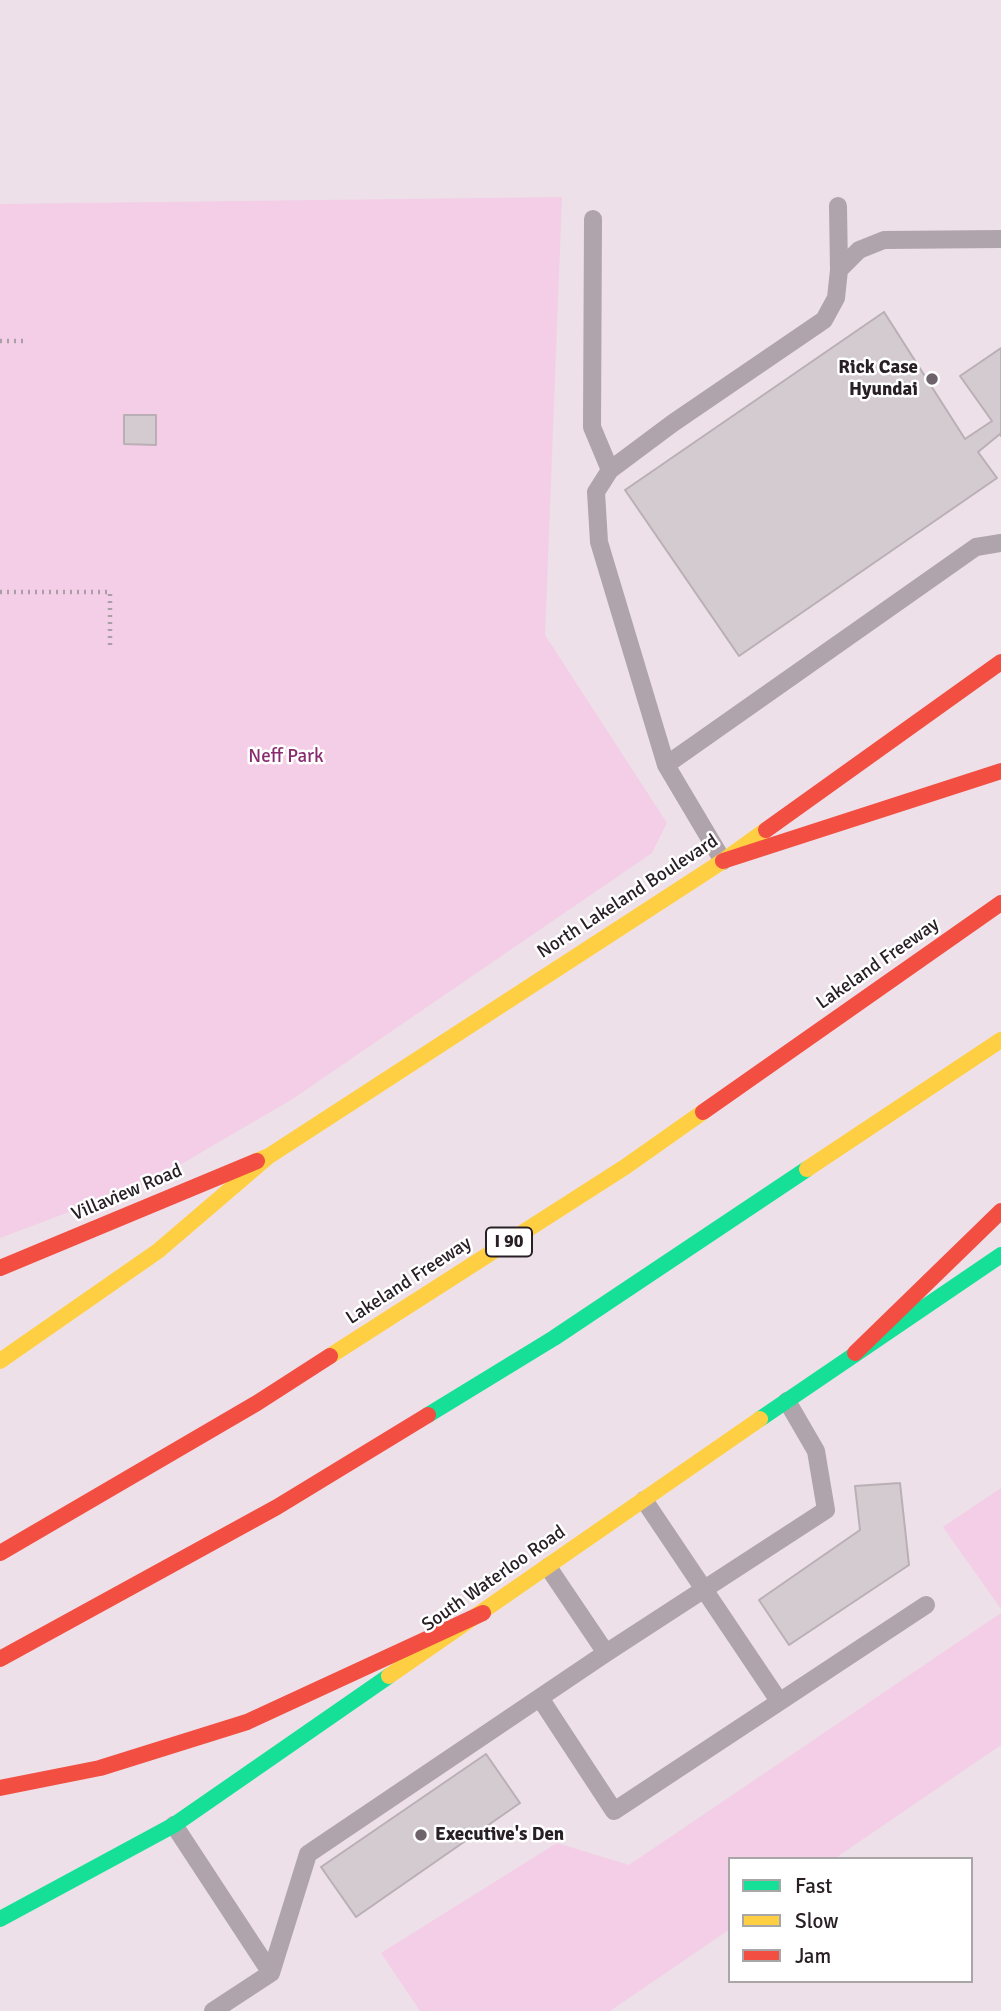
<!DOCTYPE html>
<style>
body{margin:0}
#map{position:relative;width:1001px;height:2011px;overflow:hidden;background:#ede0e8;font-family:Signika,sans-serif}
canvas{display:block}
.legend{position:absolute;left:728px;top:1857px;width:245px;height:126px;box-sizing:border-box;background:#fff;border:2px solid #a9a6a8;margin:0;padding:9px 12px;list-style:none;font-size:21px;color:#292026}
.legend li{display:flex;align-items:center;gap:14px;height:35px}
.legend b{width:35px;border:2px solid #a9a6a8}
</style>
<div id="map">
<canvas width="1001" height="2011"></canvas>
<ul class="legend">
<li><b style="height:9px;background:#16e098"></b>Fast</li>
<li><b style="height:9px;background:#ffcf43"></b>Slow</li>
<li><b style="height:9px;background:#f24e42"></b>Jam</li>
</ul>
</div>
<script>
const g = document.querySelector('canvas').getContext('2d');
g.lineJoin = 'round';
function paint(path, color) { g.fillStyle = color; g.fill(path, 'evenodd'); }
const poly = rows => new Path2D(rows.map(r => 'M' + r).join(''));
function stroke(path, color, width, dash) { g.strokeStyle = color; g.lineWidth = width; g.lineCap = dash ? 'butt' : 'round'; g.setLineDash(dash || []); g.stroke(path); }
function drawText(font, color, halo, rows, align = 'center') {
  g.font = font + ' Signika,sans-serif'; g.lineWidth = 5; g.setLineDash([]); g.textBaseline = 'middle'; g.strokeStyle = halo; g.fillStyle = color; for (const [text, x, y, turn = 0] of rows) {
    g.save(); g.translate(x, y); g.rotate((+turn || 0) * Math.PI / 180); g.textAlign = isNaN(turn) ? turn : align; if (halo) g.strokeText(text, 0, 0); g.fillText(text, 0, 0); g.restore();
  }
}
paint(poly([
 [562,197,545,635,667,823,652,853,291,1100,154,1180,0,1238,0,204],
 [1001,1488,1001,1609,943,1527],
 [1001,1613,1001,1745,834,1859,730,1859,730,1929,610,2011,420,2011,381,1953,557,1843,629,1865]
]), '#f3cee6');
const building = poly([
 [884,312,965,439,992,421,960,376,1001,348,1001,436,1000,434,978,452,997,478,739,656,625,490,884,312],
 [124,415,156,415,156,445,124,444,124,415],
 [900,1483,909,1565,789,1645,759,1600,860,1530,855,1486,900,1483],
 [486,1754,520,1803,356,1917,321,1867,486,1754]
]);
paint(building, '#d4cbd1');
stroke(building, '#b9afb5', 2);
stroke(poly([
 [0,341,26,341],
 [0,592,110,592,110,645]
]), '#aa9fa6', 4.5, [2, 5]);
stroke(poly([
 [838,206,839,270],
 [593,219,592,427,610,470],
 [666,765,976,547,1001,543],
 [723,861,666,765,599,542,596,492,610,470,673,423,824,320,836,298,839,270,859,250,884,240,1001,239],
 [644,1500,779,1701],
 [548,1567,606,1653],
 [540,1698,614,1811,926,1605],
 [174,1825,271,1973,213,2011],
 [271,1973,308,1854,606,1653,826,1510,816,1451,787,1401]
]), '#b0a4ac', 18);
stroke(poly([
 [428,1415,554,1338,807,1169],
 [760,1419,1001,1255],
 [0,1919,174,1825,389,1676]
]), '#16e098', 16);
stroke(poly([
 [257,1161,269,1156,723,861,766,830],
 [807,1169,1001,1040],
 [330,1356,625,1167,703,1112],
 [0,1361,158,1251,269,1156],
 [389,1676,760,1419]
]), '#ffcf43', 16);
stroke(poly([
 [766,830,1001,662],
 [723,861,1001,771],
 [703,1112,1001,903],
 [0,1268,257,1161],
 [855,1353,1001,1211],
 [0,1553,257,1403,330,1356],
 [0,1659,277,1507,428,1415],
 [0,1788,100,1768,247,1722,483,1613]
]), '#f24e42', 16);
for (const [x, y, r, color] of [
 [932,379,7,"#6e636a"],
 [421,1835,7,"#6e636a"]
]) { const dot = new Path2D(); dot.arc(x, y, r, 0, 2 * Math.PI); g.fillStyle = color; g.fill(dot); stroke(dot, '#fff', 2.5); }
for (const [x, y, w] of [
 [509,1242,46]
]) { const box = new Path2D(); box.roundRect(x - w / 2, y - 14.5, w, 29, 5); g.fillStyle = '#fff'; g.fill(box); stroke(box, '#292026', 2); }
drawText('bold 18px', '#292026', null, [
 ["I 90",509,1242]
]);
drawText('bold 19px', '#292026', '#fff', [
 ["Rick Case",918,368],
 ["Hyundai",918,390],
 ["Executive's Den",435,1835,"left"]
], 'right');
drawText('19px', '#882b6f', '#fff', [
 ["Neff Park",286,757]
]);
drawText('19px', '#292026', '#fff', [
 ["North Lakeland Boulevard",628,897,-33],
 ["Lakeland Freeway",878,964,-35],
 ["Villaview Road",127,1193,-23],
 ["Lakeland Freeway",409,1281,-33],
 ["South Waterloo Road",494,1579,-35]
]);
</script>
